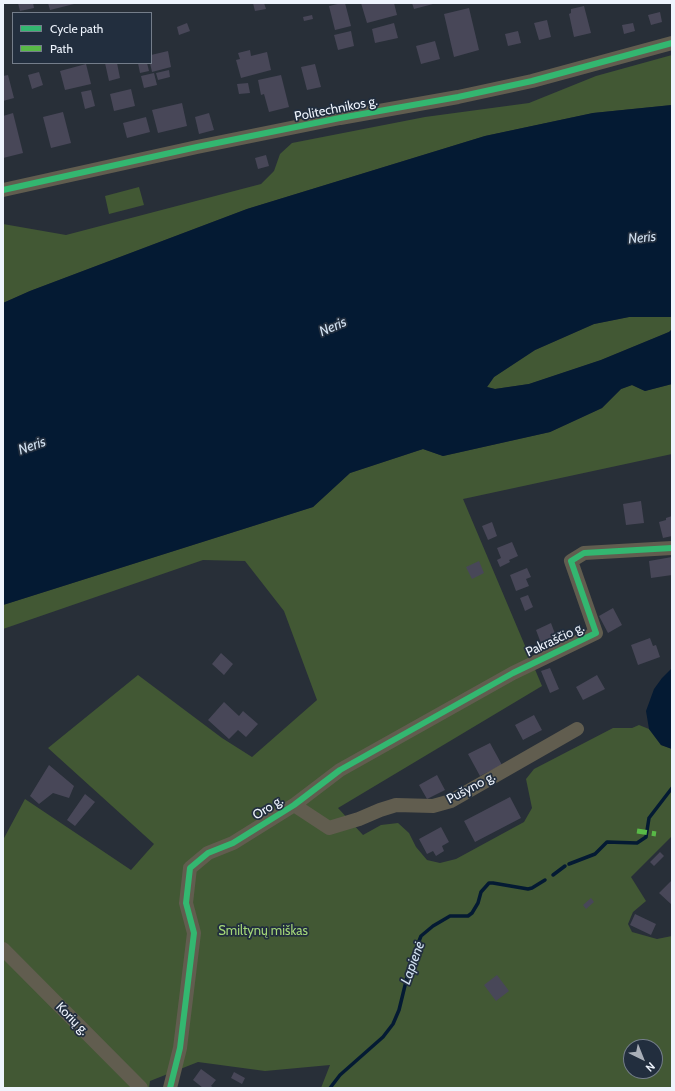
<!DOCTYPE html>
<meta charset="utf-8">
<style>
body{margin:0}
#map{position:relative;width:675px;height:1091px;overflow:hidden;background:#282f38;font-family:Cabin,sans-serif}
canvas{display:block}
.frame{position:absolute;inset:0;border:4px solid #eef4fd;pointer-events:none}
.legend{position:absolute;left:12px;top:12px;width:140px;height:52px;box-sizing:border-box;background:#222e3e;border:1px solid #747d8a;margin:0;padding:5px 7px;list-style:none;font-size:12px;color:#eef4fd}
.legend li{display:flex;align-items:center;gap:8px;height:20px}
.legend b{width:20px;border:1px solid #747d8a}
.north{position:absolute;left:623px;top:1039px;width:40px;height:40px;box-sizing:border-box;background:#222e3e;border:1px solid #747d8a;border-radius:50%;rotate:137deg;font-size:11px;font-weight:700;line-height:16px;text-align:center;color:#eef4fd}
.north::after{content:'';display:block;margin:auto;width:14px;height:18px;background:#a9afb8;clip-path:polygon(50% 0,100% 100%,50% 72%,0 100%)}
</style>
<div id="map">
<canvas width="675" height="1091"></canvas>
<div class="frame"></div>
<ul class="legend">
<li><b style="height:5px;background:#33b770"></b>Cycle path</li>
<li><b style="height:5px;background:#58b947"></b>Path</li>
</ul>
<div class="north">N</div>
</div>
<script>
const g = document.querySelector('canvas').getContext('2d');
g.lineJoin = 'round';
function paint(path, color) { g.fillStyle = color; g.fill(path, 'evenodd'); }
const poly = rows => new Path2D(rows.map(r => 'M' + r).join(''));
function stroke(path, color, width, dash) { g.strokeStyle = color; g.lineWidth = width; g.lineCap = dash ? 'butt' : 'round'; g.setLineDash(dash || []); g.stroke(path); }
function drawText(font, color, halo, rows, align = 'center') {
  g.font = font + ' Cabin,sans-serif'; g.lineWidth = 3.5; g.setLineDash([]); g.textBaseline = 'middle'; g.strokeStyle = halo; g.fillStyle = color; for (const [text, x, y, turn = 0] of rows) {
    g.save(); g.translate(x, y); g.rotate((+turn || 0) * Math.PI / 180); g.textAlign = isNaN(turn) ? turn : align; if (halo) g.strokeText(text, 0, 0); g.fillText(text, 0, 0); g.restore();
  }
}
paint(poly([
 [672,55,672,105,593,113,485,136,247,209,30,291,3,303,3,224,66,235,261,184,274,171,280,154,292,143,425,117,529,103,596,76],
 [139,187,144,205,109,214,105,196],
 [629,317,672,317,672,329,669,332,601,360,529,384,495,389,487,387,494,377,535,350,594,324],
 [672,384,672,454,463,499,542,686,338,808,363,835,381,825,398,823,409,833,416,847,427,860,440,863,456,859,524,822,532,808,526,779,534,769,613,728,632,728,639,725,649,729,661,745,672,749,672,836,631,877,646,901,633,912,628,924,632,932,657,939,672,936,672,1088,321,1088,330,1065,265,1071,198,1062,150,1081,149,1088,3,1088,3,840,25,799,131,870,154,844,48,748,138,675,222,738,252,757,317,700,284,611,245,561,203,560,3,629,3,605,313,507,350,473,423,449,443,456,550,432,602,408,621,389,632,385,645,391],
 [631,1047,655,1047,655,1071,631,1071]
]), '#425834');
paint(poly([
 [672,105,672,317,629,317,594,324,535,350,494,377,487,387,495,389,529,384,601,360,669,332,672,329,672,384,645,391,632,385,621,389,602,408,550,432,443,456,423,449,350,473,313,507,3,605,3,303,30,291,247,209,485,136,593,113],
 [672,668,672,749,661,745,649,729,646,711,654,689,662,678]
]), '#041a33');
stroke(poly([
 [569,864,595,854,607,842,637,843,646,837,649,818,672,788],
 [553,875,565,866],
 [330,1088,340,1075,383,1037,393,1024,399,1010,411,961,421,936,433,926,450,916,468,916,472,913,478,903,481,892,489,883,493,883,528,889,532,888,545,880]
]), '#041a33', 3.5);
paint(poly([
 [18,3,33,3,34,8,20,11],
 [48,3,74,3,74,4,50,10],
 [253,3,264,3,266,9,255,11],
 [342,3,345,3,351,26,335,30,329,6],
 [361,3,394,3,397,15,367,23],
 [412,3,433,3,433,4,414,9],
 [584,6,591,33,574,37,569,14,571,13,571,9],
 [469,8,479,50,454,57,444,14],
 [660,12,662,22,651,25,648,15],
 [312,15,313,19,304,21,303,17],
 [547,20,551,37,539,40,534,23],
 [187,23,190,31,179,35,177,27],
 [394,23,398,38,375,43,372,29],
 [633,23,635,31,624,34,622,25],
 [351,31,354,46,338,50,334,35],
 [518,31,521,43,508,46,505,34],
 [435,41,440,59,421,64,416,46],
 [250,50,251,56,267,52,271,70,241,78,236,60,240,59,238,53],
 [168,51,171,67,152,72,150,63,151,63,151,55],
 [105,63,117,63,120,78,109,81],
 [138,63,147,63,149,71,140,73],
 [86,64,91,84,65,90,60,71],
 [315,64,321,87,307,90,301,67],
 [169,70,170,77,158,80,156,73],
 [39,72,43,85,32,89,28,75],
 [154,73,157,85,144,88,141,76],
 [8,75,14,98,3,101,3,76],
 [281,75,289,107,269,112,264,94,261,95,258,80],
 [248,83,250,93,239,94,237,84],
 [131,89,135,106,114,111,110,94],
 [91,90,95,106,85,109,81,92],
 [182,103,187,126,158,133,152,110],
 [63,112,71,143,51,148,43,117],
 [13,113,23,153,3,158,3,116],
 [209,113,214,130,199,134,195,117],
 [146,117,150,132,127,138,123,123],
 [266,155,269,166,258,169,255,158],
 [641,501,644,523,626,525,623,504],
 [672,516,672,536,663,538,659,522,666,520,666,518],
 [492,522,497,536,488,540,482,526],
 [512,542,518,556,509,560,510,562,500,567,497,560,501,558,497,548],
 [672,557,672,575,651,578,649,561],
 [479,561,484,573,472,579,466,567],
 [527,568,531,577,526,579,529,586,516,591,510,575],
 [528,595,533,607,525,611,520,598],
 [613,608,622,625,608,633,599,616],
 [551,623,557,639,542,646,536,630],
 [650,638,653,646,656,645,660,657,638,665,631,645],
 [221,653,233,664,224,675,212,664],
 [550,668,559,689,550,693,541,671],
 [597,675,605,689,583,700,576,687],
 [224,702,239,716,243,711,258,724,246,737,238,730,229,739,208,720],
 [534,715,542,730,523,740,515,725],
 [490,743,502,765,480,776,468,754],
 [49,765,74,786,69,798,53,793,39,804,30,796],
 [437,775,445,790,427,799,419,785],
 [85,794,95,802,75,826,67,820],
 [510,797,521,818,475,842,464,821],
 [441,827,449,842,442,846,444,851,436,856,433,851,427,854,419,839],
 [660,852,664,856,654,866,650,862],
 [672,880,672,905,659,893],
 [591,898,594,902,586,909,583,905],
 [635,914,656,924,651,935,630,925],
 [497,975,509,991,496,1001,484,985],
 [201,1069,216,1080,211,1086,214,1088,203,1088,193,1080],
 [234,1072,245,1078,242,1084,231,1078]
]), '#484758');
stroke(poly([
 [3,190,197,147,340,118,458,97,532,81,672,43],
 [294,805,329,828,359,819,380,810,396,805,433,806,451,801,577,729],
 [3,949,141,1088],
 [170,1088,180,1048,194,933,186,903,190,868,208,853,233,843,294,805,340,770,513,673,596,633,571,561,584,553,672,548]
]), '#615d4f', 14);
stroke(poly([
 [637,831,656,834]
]), '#58b947', 5, [10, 5]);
stroke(poly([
 [3,190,197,147,340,118,458,97,532,81,672,43],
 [170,1088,180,1048,194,933,186,903,190,868,208,853,233,843,294,805,340,770,513,673,596,633,571,561,584,553,672,548]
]), '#33b770', 6);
drawText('13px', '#eef4fd', '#222e3e', [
 ["Politechnikos g.",336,109,-11],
 ["Pakraščio g.",555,640,-25],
 ["Pušyno g.",471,788,-28],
 ["Oro g.",268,808,-32],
 ["Korių g.",72,1019,45]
]);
drawText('13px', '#a4d778', '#222e3e', [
 ["Smiltynų miškas",263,931]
]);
drawText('italic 14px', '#d1e0f0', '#222e3e', [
 ["Neris",642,238,-6],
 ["Neris",333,327,-24],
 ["Neris",32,446,-20],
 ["Lapienė",413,963,-70]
]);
</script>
